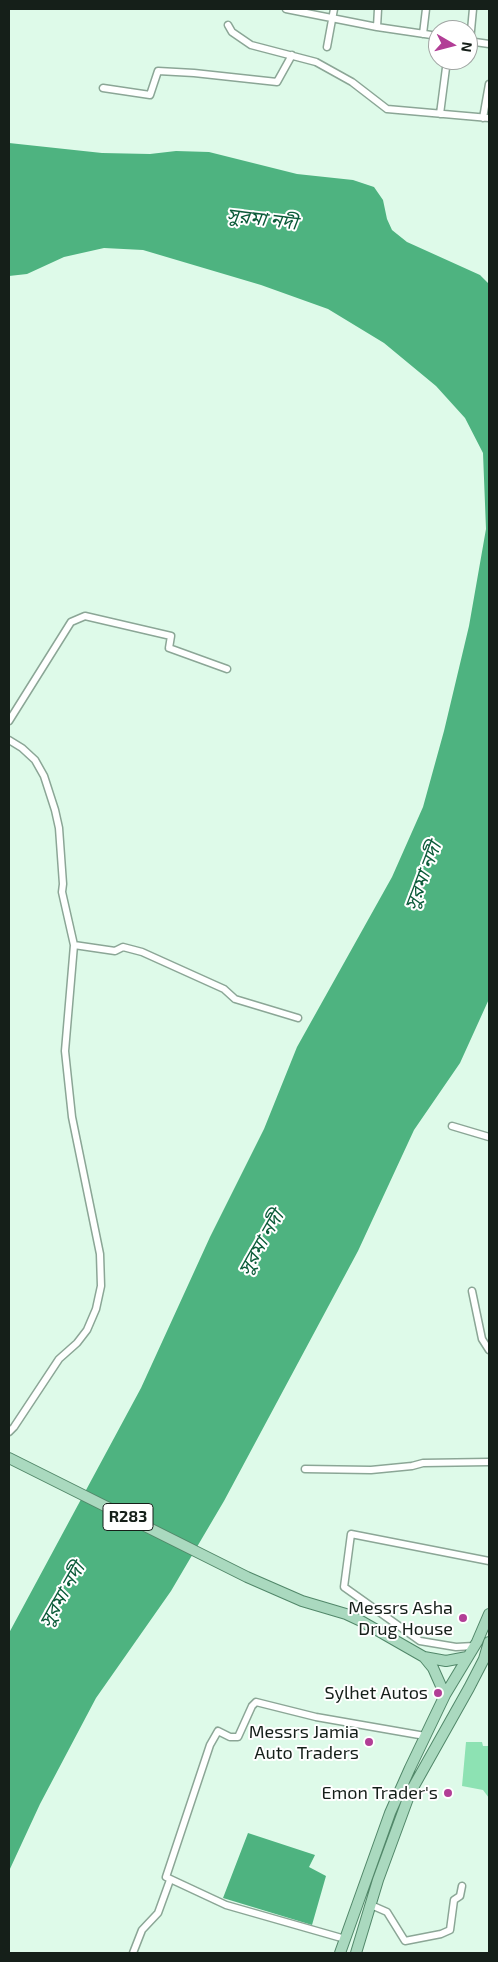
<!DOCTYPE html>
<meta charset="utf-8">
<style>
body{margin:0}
#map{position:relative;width:498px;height:1962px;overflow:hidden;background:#defae9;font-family:"Exo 2",sans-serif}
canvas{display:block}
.frame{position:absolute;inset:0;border:10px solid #151f19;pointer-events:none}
.north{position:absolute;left:428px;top:20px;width:50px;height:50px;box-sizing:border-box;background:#fff;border:1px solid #a1a5a3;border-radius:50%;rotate:98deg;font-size:14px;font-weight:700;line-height:20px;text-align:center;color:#151f19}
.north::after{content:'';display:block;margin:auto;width:18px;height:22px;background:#b23e96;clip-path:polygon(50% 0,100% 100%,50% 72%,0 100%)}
</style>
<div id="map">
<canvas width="498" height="1962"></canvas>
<div class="frame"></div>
<div class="north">N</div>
</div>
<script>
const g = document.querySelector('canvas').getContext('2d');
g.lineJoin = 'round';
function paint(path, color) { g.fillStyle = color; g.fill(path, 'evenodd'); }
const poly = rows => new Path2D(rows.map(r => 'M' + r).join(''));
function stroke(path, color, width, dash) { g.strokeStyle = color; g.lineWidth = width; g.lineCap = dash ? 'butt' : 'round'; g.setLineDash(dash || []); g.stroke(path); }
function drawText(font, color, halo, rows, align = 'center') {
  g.font = font + ' "Exo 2","Noto Sans Bengali",sans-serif'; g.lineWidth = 4; g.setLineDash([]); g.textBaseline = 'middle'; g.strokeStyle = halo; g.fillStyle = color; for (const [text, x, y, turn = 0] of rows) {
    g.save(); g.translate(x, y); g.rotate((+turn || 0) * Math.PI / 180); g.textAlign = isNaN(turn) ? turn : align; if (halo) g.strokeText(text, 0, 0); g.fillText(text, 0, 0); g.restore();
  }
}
paint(poly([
 [466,1742,482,1742,483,1746,489,1746,489,1798,483,1790,462,1786]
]), '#8de2b3');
paint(poly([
 [9,143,102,153,150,154,176,151,209,152,297,174,353,180,374,187,383,200,387,219,392,230,407,242,480,275,489,284,489,999,460,1063,414,1130,358,1251,224,1501,171,1591,96,1698,40,1804,9,1871,9,1633,141,1388,210,1237,264,1129,297,1047,392,877,423,807,444,731,469,626,486,529,483,453,465,418,436,386,384,343,328,309,261,285,143,250,104,248,64,257,27,274,9,276],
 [248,1833,315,1855,309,1867,326,1876,312,1925,223,1898]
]), '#4eb380');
const street = poly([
 [286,9,377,27,438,36],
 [228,25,232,32,251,45,316,62,352,82,387,109,489,118],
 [377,27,378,9],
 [423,34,426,9],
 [468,41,489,44],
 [470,41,473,9],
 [327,47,334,9],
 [103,88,150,95,158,71,194,73,277,82,292,55],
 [440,114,447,60],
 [483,118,489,84],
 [9,721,71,622,85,616,171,636,169,648,227,669],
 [9,740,22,748,35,760,44,776,55,810,59,828,63,884,62,892,74,945,65,1051,72,1117,100,1254,101,1286,96,1309,87,1330,77,1343,59,1359,14,1427,9,1432],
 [74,945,115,951,123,947,142,952,224,989,235,999,298,1018],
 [452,1126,489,1137],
 [472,1291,482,1339,489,1350],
 [305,1469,371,1470,412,1466,423,1463,489,1462],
 [474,1646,456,1647,420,1641,344,1587,351,1534,489,1561],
 [371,1905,387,1912,405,1941,441,1934,450,1930,454,1900,460,1896,462,1886],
 [345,1939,226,1905,166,1877,210,1745,218,1731,230,1737,238,1737,252,1706,256,1702,316,1717,425,1736],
 [133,1953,142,1930,158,1913,170,1880]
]);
const primary = poly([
 [9,1458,247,1577,302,1601,346,1614,361,1621,424,1657,446,1661,467,1657],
 [424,1657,433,1668,445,1695],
 [340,1953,390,1813,410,1768,445,1695,477,1642,489,1614],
 [356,1953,378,1880,410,1793,469,1688,484,1659,489,1642]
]);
stroke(street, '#8ba696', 9);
stroke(primary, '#518769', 12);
stroke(street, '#fff', 6);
stroke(primary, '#aad9bf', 10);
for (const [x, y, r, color] of [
 [463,1618,5,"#b23e96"],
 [438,1693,5,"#b23e96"],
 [369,1742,5,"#b23e96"],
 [448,1793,5,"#b23e96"]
]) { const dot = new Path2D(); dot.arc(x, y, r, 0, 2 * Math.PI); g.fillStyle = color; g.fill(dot); stroke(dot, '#fff', 2); }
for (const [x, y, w] of [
 [128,1517,50]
]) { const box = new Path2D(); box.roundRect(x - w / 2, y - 13.5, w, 27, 4); g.fillStyle = '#fff'; g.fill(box); stroke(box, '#151f19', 1); }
drawText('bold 16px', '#151f19', null, [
 ["R283",128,1517]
]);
drawText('18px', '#151f19', '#fff', [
 ["Messrs Asha",453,1608],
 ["Drug House",453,1629],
 ["Sylhet Autos",428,1693],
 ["Messrs Jamia",359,1732],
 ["Auto Traders",359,1753],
 ["Emon Trader's",438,1793]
], 'right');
drawText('italic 19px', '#0b5b39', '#fff', [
 ["সুরমা নদী",262,219,7],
 ["সুরমা নদী",423,876,-69],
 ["সুরমা নদী",261,1243,-60],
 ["সুরমা নদী",62,1595,-60]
]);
</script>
